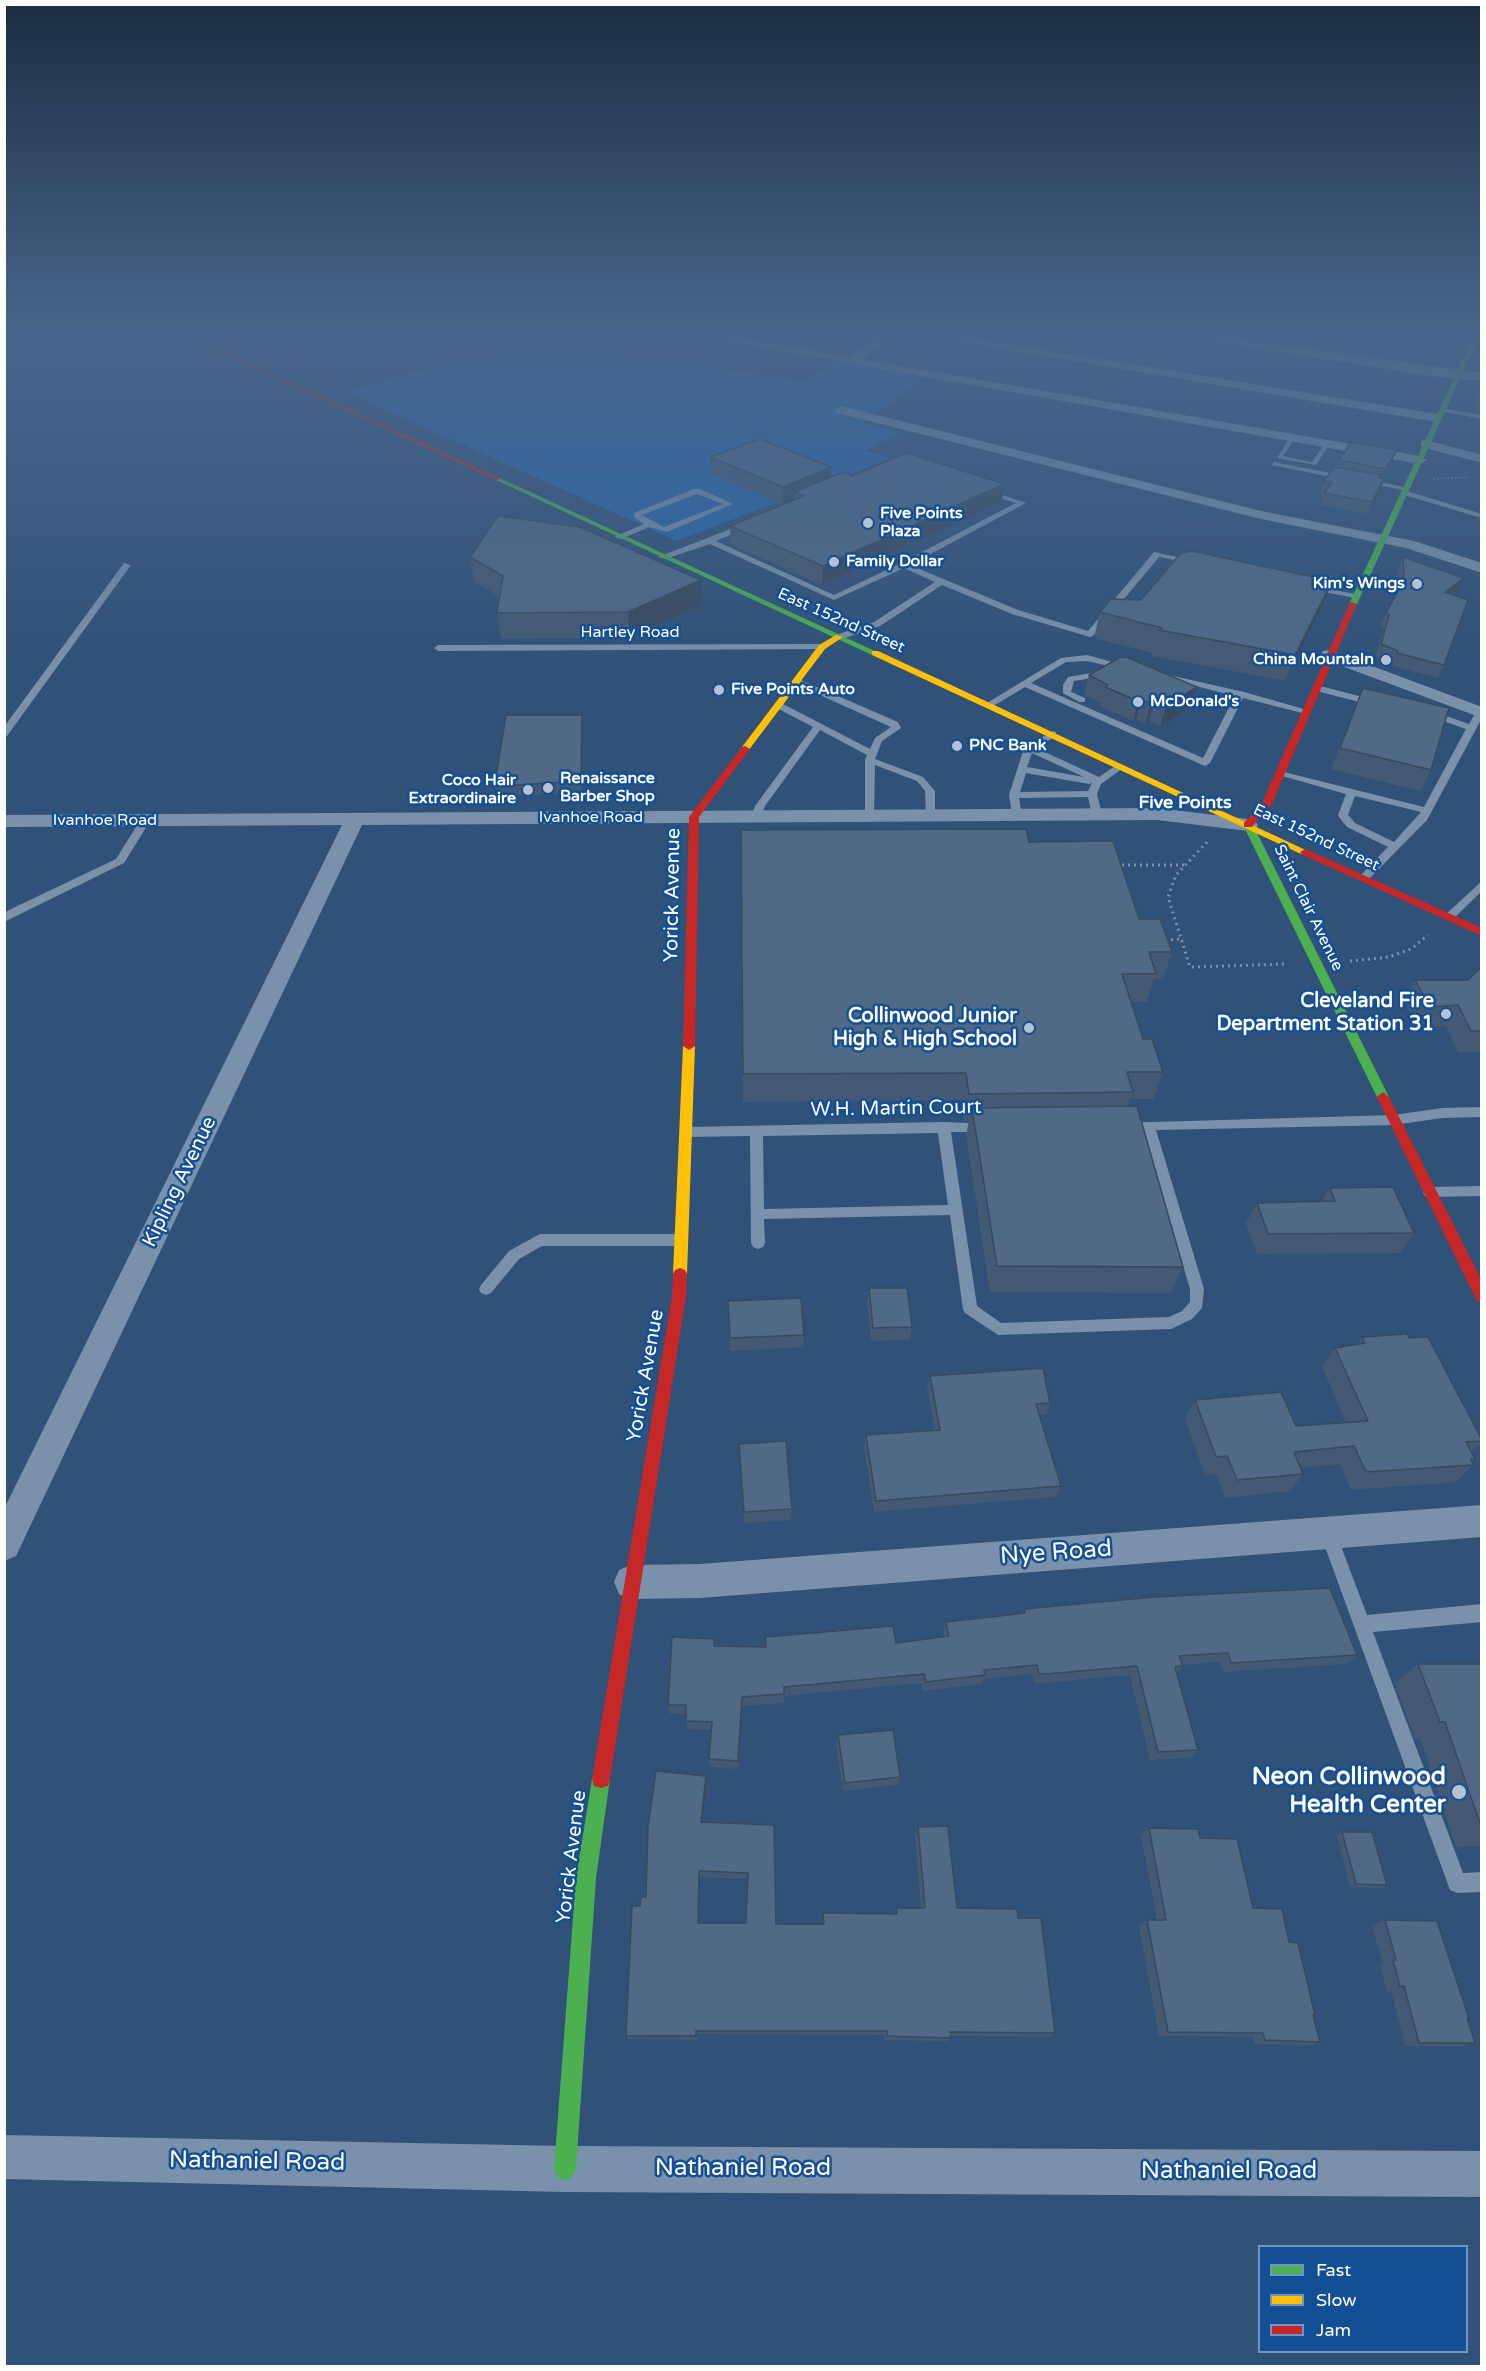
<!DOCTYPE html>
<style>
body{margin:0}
#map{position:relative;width:1486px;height:2371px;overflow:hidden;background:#315278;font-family:"Varela Round",sans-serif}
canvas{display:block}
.frame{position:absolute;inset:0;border:6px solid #fff;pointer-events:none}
.legend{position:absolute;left:1258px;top:2245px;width:210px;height:108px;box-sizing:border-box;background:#144f95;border:2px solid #7295bf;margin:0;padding:8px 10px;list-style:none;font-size:18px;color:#fff}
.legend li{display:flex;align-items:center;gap:12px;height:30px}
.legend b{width:30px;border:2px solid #7295bf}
</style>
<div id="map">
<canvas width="1486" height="2371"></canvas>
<div class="frame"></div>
<ul class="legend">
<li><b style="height:8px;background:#4caf50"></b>Fast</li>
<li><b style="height:8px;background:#ffc107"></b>Slow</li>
<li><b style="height:8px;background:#c62828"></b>Jam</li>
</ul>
</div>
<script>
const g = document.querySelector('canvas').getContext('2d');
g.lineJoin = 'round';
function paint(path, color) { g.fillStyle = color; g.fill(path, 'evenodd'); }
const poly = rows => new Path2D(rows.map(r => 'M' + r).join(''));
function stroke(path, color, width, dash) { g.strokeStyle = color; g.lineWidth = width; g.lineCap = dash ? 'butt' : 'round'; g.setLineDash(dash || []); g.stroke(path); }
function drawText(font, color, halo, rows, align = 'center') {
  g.font = font + ' "Varela Round",sans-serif'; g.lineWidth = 5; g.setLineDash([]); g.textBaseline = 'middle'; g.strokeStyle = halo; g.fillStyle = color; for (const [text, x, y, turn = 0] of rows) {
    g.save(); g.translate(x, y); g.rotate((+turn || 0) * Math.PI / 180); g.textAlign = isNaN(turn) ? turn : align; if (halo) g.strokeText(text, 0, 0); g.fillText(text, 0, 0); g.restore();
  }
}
paint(poly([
 [537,339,568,342,803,382,839,358,928,374,863,423,900,433,864,451,891,458,677,541,346,392]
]), '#2866ac');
stroke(poly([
 [1434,479,1469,477]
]), '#7a91ab', 1.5, [1.5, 2]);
stroke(poly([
 [1207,842,1176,875,1168,897,1190,967,1287,964],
 [1116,865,1184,865],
 [1165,940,1181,939],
 [1350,961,1389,957,1411,949,1428,935]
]), '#7a91ab', 3, [2, 4]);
paint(poly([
 [238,337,247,337,208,348,205,346,238,337],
 [1441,408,1482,415,1482,419,1439,411,1441,408],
 [1290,437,1295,438,1283,456,1312,462,1325,443,1330,444,1316,465,1277,458,1290,437],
 [1274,462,1346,476,1349,478,1346,480,1272,465,1274,462],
 [1365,479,1408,488,1407,491,1482,514,1482,518,1401,494,1402,490,1363,482,1365,479],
 [694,489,700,489,733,504,667,532,649,527,621,539,614,537,644,524,634,517,634,513,694,489],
 [697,494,723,504,664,527,642,515,697,494],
 [985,489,1026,503,910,565,1018,610,1088,631,1154,552,1199,562,1195,564,1159,557,1093,636,1090,637,1012,614,942,585,880,626,839,640,836,639,836,635,874,622,935,582,904,568,834,600,710,544,665,559,658,557,746,523,750,525,749,527,716,541,834,595,901,563,1016,503,982,493,981,491,985,489],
 [124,563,131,565,7,736,4,737,4,727,124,563],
 [1307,585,1355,594,1359,596,1355,598,1310,589,1307,589,1307,585],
 [822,644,826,647,825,649,438,651,434,648,438,645,822,644],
 [1087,655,1130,667,1126,670,1087,661,1066,662,1031,683,1203,758,1235,696,1160,677,1160,673,1244,692,1311,711,1306,714,1243,698,1210,763,1205,766,1025,687,990,708,982,706,1061,658,1087,655],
 [1108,670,1111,671,1111,675,1074,681,1071,692,1085,698,1085,702,1079,702,1063,693,1063,685,1068,677,1108,670],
 [796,678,898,722,901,728,882,741,875,759,923,777,935,791,935,818,931,819,926,816,925,791,917,781,875,765,874,816,869,819,865,818,865,760,867,755,820,730,765,806,760,819,752,819,751,817,755,806,813,727,775,707,775,703,781,703,870,749,875,738,891,727,793,683,792,681,796,678],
 [1316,685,1359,696,1375,697,1380,700,1375,703,1359,702,1313,690,1312,688,1316,685],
 [1429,710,1469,724,1477,710,1480,709,1482,718,1427,820,1368,880,1360,880,1360,876,1388,847,1347,827,1339,817,1338,815,1346,794,1275,774,1280,771,1424,807,1466,729,1426,715,1424,713,1429,710],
 [1355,796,1421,812,1394,842,1355,823,1348,815,1355,796],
 [1053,731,1056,732,1056,736,1036,748,1099,777,1118,764,1126,766,1101,784,1097,794,1102,815,1101,817,1093,817,1092,815,1088,797,1019,798,1022,815,1017,818,1012,815,1009,795,1024,748,1053,731],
 [1032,753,1084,777,1027,767,1032,753],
 [1026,773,1089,784,1092,783,1088,791,1020,792,1026,773],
 [145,818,150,821,124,863,4,922,4,913,9,910,116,859,141,819,145,818],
 [1482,881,1482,891,1453,919,1445,919,1445,915,1482,881],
 [1482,1107,1482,1117,1442,1118,1394,1125,1156,1130,1204,1289,1202,1308,1192,1319,1171,1329,998,1335,965,1313,963,1309,950,1215,764,1219,765,1243,763,1247,758,1249,753,1247,751,1243,750,1136,687,1137,680,1132,687,1127,944,1122,990,1124,991,1127,990,1130,985,1132,951,1132,977,1306,1001,1323,1169,1317,1182,1311,1190,1302,1190,1289,1143,1130,1119,1129,1118,1126,1119,1123,1394,1115,1442,1108,1482,1107],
 [938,1133,948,1205,764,1209,763,1136,938,1133],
 [1482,1186,1482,1196,1430,1197,1425,1196,1423,1192,1425,1188,1430,1187,1482,1186],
 [540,1234,681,1234,686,1236,688,1240,686,1244,681,1246,542,1246,519,1259,491,1293,486,1295,481,1293,479,1289,481,1285,509,1251,540,1234],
 [1328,1525,1334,1527,1336,1533,1367,1615,1482,1604,1482,1622,1373,1632,1463,1873,1482,1872,1482,1892,1457,1893,1450,1890,1320,1533,1322,1527,1328,1525]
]), '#7a91ab');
paint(poly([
 [711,337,735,337,849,357,878,337,890,337,861,359,1420,456,1427,460,1420,464,717,340,711,337],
 [942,337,967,337,1437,414,1443,418,1437,422,948,340,942,337],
 [1197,337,1223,337,1482,373,1482,381,1439,377,1203,340,1197,337],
 [841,406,1261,511,1414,541,1482,563,1482,573,1406,548,1261,519,837,413,835,410,841,406],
 [1426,440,1482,455,1482,463,1421,447,1421,441,1426,440],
 [1329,650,1482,707,1482,718,1323,659,1320,655,1323,651,1329,650],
 [1157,808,1248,819,1255,821,1258,825,1255,829,1248,831,1157,820,362,825,16,1556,4,1561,4,1509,342,825,4,827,4,815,1157,808],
 [1482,1505,1482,1537,700,1598,631,1599,619,1594,614,1582,619,1570,631,1565,700,1564,1482,1505],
 [4,2135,565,2146,1482,2151,1482,2197,565,2192,4,2179,4,2135]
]), '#7a91ab');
paint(poly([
 [1466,337,1472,337,1476,344,1357,604,1350,606,1349,604,1470,344,1466,337],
 [496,478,500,478,879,653,872,655,496,480,496,478],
 [1248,822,1253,825,1389,1097,1387,1100,1383,1102,1377,1097,1243,825,1248,822],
 [601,1770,608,1772,610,1779,596,1878,576,2169,573,2177,565,2180,557,2177,554,2169,576,1878,592,1779,594,1772,601,1770]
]), '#4caf50');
paint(poly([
 [836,635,843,637,825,649,748,751,742,751,742,747,819,645,836,635],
 [872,651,878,651,1310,852,1305,855,1301,854,872,655,872,651],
 [689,1042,695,1046,687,1274,685,1278,680,1280,675,1278,673,1274,683,1046,689,1042]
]), '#ffc107');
paint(poly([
 [186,337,193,337,501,479,496,480,186,337],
 [1350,602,1357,604,1272,804,1252,827,1244,827,1244,823,1262,803,1350,602],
 [745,746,750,749,699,817,695,1046,689,1050,683,1046,689,817,742,747,745,746],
 [1305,849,1482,928,1482,936,1301,854,1300,852,1305,849],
 [1383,1092,1389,1097,1482,1281,1482,1303,1477,1301,1377,1097,1383,1092],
 [680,1268,685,1270,687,1274,686,1296,610,1779,608,1786,601,1788,594,1786,592,1779,672,1296,673,1274,675,1270,680,1268]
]), '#c62828');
paint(poly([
 [1482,383,1482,412,1472,410],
 [710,457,831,477,852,476,1004,484,1002,502,822,585,730,544,730,526,782,505,711,474],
 [1339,460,1392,461,1382,479,1384,479,1380,491,1368,514,1320,505,1324,494,1320,493,1324,481,1336,467],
 [470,557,701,580,702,605,630,638,501,639,497,613,500,597,474,581],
 [1403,557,1464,578,1459,590,1453,595,1444,665,1438,678,1392,666,1393,664,1375,657,1384,628,1380,626,1386,613,1398,590,1398,570],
 [1323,606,1286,681,1152,656,1153,653,1094,638,1100,612],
 [1089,675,1197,687,1191,707,1160,727,1149,721,1145,724,1136,719,1133,721,1100,706,1101,703,1084,695],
 [1363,688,1431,770,1421,791,1331,769],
 [583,726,582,792,521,795,497,794,495,783],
 [741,830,1029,842,1139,919,1172,952,1163,979,1154,979,1147,1002,1131,1002,1143,1039,1163,1072,1153,1099,1130,1099,1128,1106,1183,1267,1171,1293,990,1292,966,1135,969,1121,964,1121,961,1100,743,1102],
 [1482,966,1482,1052,1458,1052,1446,1026,1418,1028,1404,1001,1415,980,1468,980],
 [1330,1188,1414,1233,1400,1253,1257,1254,1246,1223,1257,1203,1322,1201],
 [869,1288,912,1327,909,1340,871,1341,867,1302],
 [728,1301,804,1335,803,1347,730,1351],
 [1362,1337,1409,1338,1482,1440,1482,1442,1471,1452,1475,1459,1472,1462,1473,1465,1456,1482,1351,1490,1340,1464,1301,1468,1303,1474,1290,1491,1225,1498,1216,1474,1205,1475,1185,1418,1195,1400,1296,1426,1346,1423,1322,1366,1335,1348,1357,1345],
 [930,1376,1050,1403,1046,1414,1039,1415,1061,1486,1056,1497,874,1512,864,1447,866,1435,935,1430,927,1388],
 [739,1444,792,1509,791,1520,744,1523],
 [1024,1609,1357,1655,1346,1664,1223,1672,1220,1662,1182,1665,1183,1666,1177,1673,1198,1750,1190,1758,1150,1760,1130,1675,1042,1683,1034,1683,1032,1674,984,1679,981,1684,923,1691,921,1683,784,1696,784,1703,742,1706,738,1769,710,1767,709,1759,712,1730,687,1729,686,1714,669,1713,668,1705,714,1639,715,1646,765,1647,765,1637,896,1643,944,1637,943,1631,946,1622,1022,1614],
 [1418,1664,1482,1664,1482,1846,1456,1847,1421,1739,1415,1739,1395,1683],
 [838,1735,900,1777,897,1785,843,1791,836,1744],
 [706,1776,707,1784,703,1822,774,1825,776,1924,822,1924,822,1919,823,1913,894,1914,897,1908,921,1908,915,1834,918,1827,957,1908,1018,1918,1055,2033,1049,2037,951,2036,951,2038,947,2041,884,2040,884,2035,697,2034,697,2040,628,2039,626,2036,640,1906,646,1897],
 [700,1877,747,1879,746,1923,699,1923],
 [1149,1828,1200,1838,1253,1908,1289,1942,1315,2015,1313,2016,1320,2042,1308,2046,1254,2044,1253,2037,1159,2036,1139,1926,1147,1920,1157,1920,1141,1835],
 [1342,1832,1387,1885,1381,1888,1350,1887,1337,1836],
 [1385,1920,1469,2018,1468,2019,1475,2043,1460,2047,1405,2046,1391,1991,1387,1992,1380,1965,1383,1964,1372,1926]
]), '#445a74');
paint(poly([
 [1397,450,1392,461,1381,480,1385,469],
 [831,467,830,485,795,492,794,500,782,505,783,487],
 [1384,479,1380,491,1368,514,1372,502],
 [1004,484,1002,502,822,585,823,566],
 [1464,578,1459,590,1439,605,1445,592],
 [701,580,702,605,630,638,628,612],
 [1332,581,1323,606,1286,681,1295,655],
 [1197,687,1191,707,1160,727,1166,706],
 [1141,699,1136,719,1133,721,1138,701],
 [1154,701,1149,721,1145,724,1151,704],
 [582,715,583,726,582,792,581,781],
 [706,1776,707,1784,702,1829,701,1822],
 [699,1871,700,1877,699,1928,698,1923]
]), '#374a5e');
const building = poly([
 [760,439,831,467,783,487,710,457,760,439],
 [1351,442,1397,450,1385,469,1339,460,1351,442],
 [907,453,1004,484,823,566,730,526,804,496,795,492,843,472,852,476,907,453],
 [1334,467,1381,475,1379,478,1384,479,1372,502,1324,493,1332,482,1324,481,1334,467],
 [498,516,580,527,701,580,628,612,497,613,503,576,470,557,498,516],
 [1192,551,1332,581,1295,655,1159,630,1162,628,1100,612,1111,599,1141,600,1181,553,1192,551],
 [1403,557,1464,578,1445,592,1468,600,1444,665,1397,653,1398,651,1381,644,1389,615,1386,613,1404,580,1403,557],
 [1126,657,1197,687,1166,706,1154,701,1151,704,1141,699,1138,701,1105,687,1108,685,1089,675,1119,658,1126,657],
 [1363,688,1449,708,1431,770,1340,748,1363,688],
 [506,715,582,715,581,781,519,785,495,783,506,715],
 [1026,829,1029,842,1113,841,1139,919,1160,919,1172,952,1149,952,1156,974,1122,974,1143,1039,1152,1039,1163,1072,1127,1072,1133,1092,969,1094,966,1073,743,1074,741,830,1026,829],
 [1482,966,1482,1031,1471,1031,1458,1005,1430,1007,1415,980,1468,980,1482,966],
 [1137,1106,1183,1267,997,1266,972,1108,1137,1106],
 [1393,1187,1414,1233,1268,1234,1257,1203,1335,1201,1330,1188,1393,1187],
 [869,1288,907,1288,912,1327,873,1328,869,1288],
 [801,1298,804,1335,730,1338,728,1301,801,1298],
 [1407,1334,1409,1338,1428,1337,1482,1440,1482,1441,1466,1442,1475,1459,1471,1459,1473,1465,1366,1472,1354,1446,1294,1452,1303,1474,1237,1480,1227,1456,1216,1457,1195,1400,1281,1392,1296,1426,1368,1421,1335,1348,1365,1343,1362,1337,1407,1334],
 [1043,1368,1050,1403,1036,1404,1061,1486,876,1501,866,1435,940,1430,930,1376,1043,1368],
 [786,1441,792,1509,744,1512,739,1444,786,1441],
 [1330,1588,1357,1655,1231,1663,1228,1653,1179,1656,1183,1666,1175,1667,1198,1750,1158,1752,1137,1666,1047,1674,1039,1674,1037,1665,984,1670,985,1675,926,1682,924,1674,784,1687,784,1694,742,1697,738,1761,709,1759,712,1722,686,1721,686,1705,668,1705,672,1637,714,1639,714,1646,766,1647,765,1637,893,1626,896,1643,949,1636,946,1622,1025,1613,1024,1609,1154,1597,1330,1588],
 [1418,1664,1482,1664,1482,1829,1445,1722,1440,1722,1418,1664],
 [893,1730,900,1777,845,1783,838,1735,893,1730],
 [656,1771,706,1776,701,1822,774,1825,776,1924,824,1924,823,1913,897,1914,897,1908,925,1908,918,1827,948,1826,957,1908,1017,1909,1018,1918,1041,1918,1055,2033,950,2032,951,2038,887,2036,887,2031,696,2031,696,2036,626,2036,632,1906,640,1906,641,1897,646,1897,648,1826,656,1771],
 [699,1871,748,1873,746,1923,698,1923,699,1871],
 [1149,1828,1198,1829,1200,1838,1237,1839,1253,1908,1282,1909,1289,1942,1298,1943,1315,2015,1313,2015,1320,2042,1265,2040,1263,2033,1168,2032,1147,1920,1166,1920,1149,1828],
 [1342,1832,1372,1832,1387,1885,1356,1884,1342,1832],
 [1385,1920,1437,1921,1469,2018,1467,2018,1475,2043,1419,2043,1404,1986,1400,1987,1393,1960,1396,1960,1385,1920]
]);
paint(building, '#4f6987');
stroke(building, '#374a5e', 1.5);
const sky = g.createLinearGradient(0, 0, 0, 669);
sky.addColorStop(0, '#1b2d42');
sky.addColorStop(0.5, '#48668b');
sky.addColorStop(1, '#48668b00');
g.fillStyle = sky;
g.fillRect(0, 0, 1486, 669);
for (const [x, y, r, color] of [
 [868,523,6,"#b7c2d0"],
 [834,562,6,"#b7c2d0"],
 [1417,584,6,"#b7c2d0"],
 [1386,660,6,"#b7c2d0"],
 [719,690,6,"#b7c2d0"],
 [1138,702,6,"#b7c2d0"],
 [957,746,6,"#b7c2d0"],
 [548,788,6,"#b7c2d0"],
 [528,790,6,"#b7c2d0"],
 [1446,1014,6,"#b7c2d0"],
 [1029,1028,6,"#b7c2d0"],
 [1459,1792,8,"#b7c2d0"]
]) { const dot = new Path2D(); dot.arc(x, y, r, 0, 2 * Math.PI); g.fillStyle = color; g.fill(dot); stroke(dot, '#144f95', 2); }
drawText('bold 16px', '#fff', '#144f95', [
 ["Five Points",880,514],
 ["Plaza",880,532],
 ["Family Dollar",846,562],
 ["Kim's Wings",1405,584,"right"],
 ["China MountaIn",1374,660,"right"],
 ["Five Points Auto",731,690],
 ["McDonald's",1150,702],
 ["PNC Bank",969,746],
 ["Renaissance",560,779],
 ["Barber Shop",560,797],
 ["Coco Hair",516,781,"right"],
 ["Extraordinaire",516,799,"right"]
], 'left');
drawText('16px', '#fff', '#144f95', [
 ["East 152nd Street",841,621,24],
 ["Hartley Road",630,633],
 ["Ivanhoe Road",591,818],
 ["Ivanhoe Road",105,821],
 ["East 152nd Street",1316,838,25],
 ["Saint Clair Avenue",1308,908,64]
]);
drawText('bold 18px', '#fff', '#144f95', [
 ["Five Points",1185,803]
]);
drawText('20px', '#fff', '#144f95', [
 ["Yorick Avenue",673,895,-89],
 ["W.H. Martin Court",896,1109,-1],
 ["Kipling Avenue",180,1182,-64],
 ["Yorick Avenue",646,1376,-80],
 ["Yorick Avenue",572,1857,-83]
]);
drawText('bold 20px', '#fff', '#144f95', [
 ["Cleveland Fire",1434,1002],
 ["Department Station 31",1434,1025],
 ["Collinwood Junior",1017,1017],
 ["High & High School",1017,1040]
], 'right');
drawText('24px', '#fff', '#144f95', [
 ["Nye Road",1056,1553,-4],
 ["Nathaniel Road",257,2162,1],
 ["Nathaniel Road",743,2169],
 ["Nathaniel Road",1229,2172]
]);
drawText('bold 24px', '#fff', '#144f95', [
 ["Neon Collinwood",1446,1778],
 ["Health Center",1446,1806]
], 'right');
</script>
